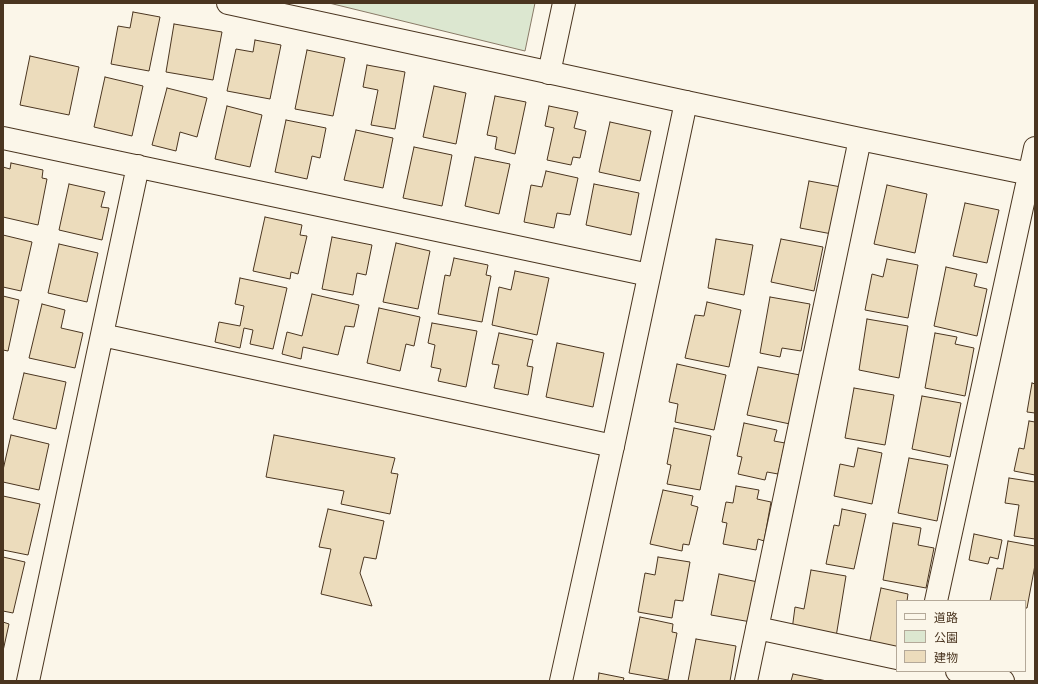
<!DOCTYPE html>
<meta charset="utf-8">
<style>
body{margin:0}
#map{position:relative;width:1038px;height:684px;overflow:hidden;background:#fbf6e9;font-family:"PT Sans","Noto Sans JP",sans-serif}
canvas{display:block}
.frame{position:absolute;inset:0;border:4px solid #4a3520;pointer-events:none}
.legend{position:absolute;left:896px;top:600px;width:130px;height:72px;box-sizing:border-box;background:#fbf6e9;border:1px solid #b4a999;margin:0;padding:5px 7px;list-style:none;font-size:12px;color:#4a3520}
.legend li{display:flex;align-items:center;gap:8px;height:20px}
.legend b{width:20px;border:1px solid #b4a999}
</style>
<div id="map">
<canvas width="1038" height="684"></canvas>
<div class="frame"></div>
<ul class="legend">
<li><b style="height:5px;background:#fbf6e9"></b>道路</li>
<li><b style="height:11px;background:#dce7d0"></b>公園</li>
<li><b style="height:11px;background:#ecdcbc"></b>建物</li>
</ul>
</div>
<script>
const g = document.querySelector('canvas').getContext('2d');
g.lineJoin = 'round';
function paint(path, color) { g.fillStyle = color; g.fill(path, 'evenodd'); }
const poly = rows => new Path2D(rows.map(r => 'M' + r).join(''));
function stroke(path, color, width, dash) { g.strokeStyle = color; g.lineWidth = width; g.lineCap = dash ? 'butt' : 'round'; g.setLineDash(dash || []); g.stroke(path); }
const green = poly([
 [329,3,535,3,525,51,329,3]
]);
paint(green, '#dce7d0');
stroke(green, '#887966', 1);
const building = poly([
 [133,12,160,17,149,71,111,64,118,26,130,28,133,12],
 [174,24,222,32,213,80,166,72,174,24],
 [255,40,281,45,270,99,227,91,236,49,253,52,255,40],
 [307,50,345,58,333,116,295,109,307,50],
 [30,56,79,67,69,115,20,105,30,56],
 [367,65,405,72,395,129,371,125,378,90,363,87,367,65],
 [105,77,143,86,132,136,94,127,105,77],
 [434,86,466,93,456,144,423,137,434,86],
 [167,88,207,98,197,137,180,132,176,151,152,145,167,88],
 [495,96,526,102,515,154,495,149,497,137,487,135,495,96],
 [227,106,262,115,250,167,215,159,227,106],
 [549,106,578,112,574,128,586,131,580,158,573,157,571,165,547,160,554,128,545,126,549,106],
 [286,120,326,128,320,158,312,156,307,179,275,172,286,120],
 [610,122,651,131,640,181,599,172,610,122],
 [356,130,393,138,383,188,344,180,356,130],
 [414,147,452,155,442,206,403,198,414,147],
 [475,157,510,164,499,214,465,206,475,157],
 [11,163,43,170,42,178,47,179,38,225,3,217,3,167,10,169,11,163],
 [546,171,578,178,570,215,557,213,554,228,524,222,531,185,542,187,546,171],
 [809,181,841,187,832,234,800,228,809,181],
 [69,184,105,192,101,207,109,208,102,240,59,230,69,184],
 [594,184,639,193,631,235,586,225,594,184],
 [887,185,927,194,915,253,874,244,887,185],
 [965,203,999,210,987,263,953,256,965,203],
 [265,217,302,225,300,235,307,236,298,274,291,272,290,279,253,271,265,217],
 [3,235,32,242,21,291,3,287,3,235],
 [332,237,372,245,366,275,357,273,353,295,322,289,332,237],
 [716,239,753,245,744,295,708,288,716,239],
 [781,239,823,247,814,291,771,282,781,239],
 [396,243,430,251,418,309,383,302,396,243],
 [59,244,98,253,87,302,48,293,59,244],
 [454,258,488,265,486,275,491,276,482,322,438,314,445,275,450,276,454,258],
 [887,259,918,265,908,318,865,310,872,274,883,277,887,259],
 [946,267,977,274,974,286,987,289,977,336,934,326,946,267],
 [515,271,549,278,537,335,492,325,499,287,511,290,515,271],
 [240,278,287,288,273,349,250,344,253,330,244,328,240,348,215,342,219,322,240,326,244,306,235,304,240,278],
 [312,294,359,305,354,327,345,326,338,355,303,347,301,359,282,354,287,332,302,336,312,294],
 [3,296,19,300,8,351,3,350,3,296],
 [770,297,810,304,801,351,782,348,780,357,760,353,770,297],
 [707,302,741,310,729,367,685,358,695,315,704,316,707,302],
 [42,304,65,310,61,328,83,333,75,368,29,358,42,304],
 [379,308,420,317,414,346,406,344,400,371,367,363,379,308],
 [867,319,908,326,899,378,859,370,867,319],
 [432,323,477,331,466,387,438,381,441,369,431,367,435,345,428,343,432,323],
 [499,333,533,340,527,366,533,367,528,395,494,388,499,365,492,364,499,333],
 [935,333,957,337,955,344,974,348,965,396,925,388,935,333],
 [557,343,604,353,593,407,546,397,557,343],
 [677,364,726,375,714,430,675,422,678,404,669,402,677,364],
 [758,367,800,375,790,424,747,415,758,367],
 [24,373,66,382,56,429,13,419,24,373],
 [1032,383,1035,384,1035,413,1027,412,1032,383],
 [854,388,894,395,885,445,845,438,854,388],
 [922,396,961,403,950,457,912,449,922,396],
 [1029,421,1035,422,1035,475,1014,471,1019,448,1024,449,1029,421],
 [744,423,777,430,774,441,785,443,778,474,767,472,765,480,738,474,742,457,737,456,744,423],
 [674,428,711,436,700,490,667,484,671,465,667,464,674,428],
 [11,435,49,444,39,490,3,482,3,470,11,435],
 [274,435,395,458,391,473,398,474,390,514,341,504,344,491,266,477,274,435],
 [858,448,882,453,872,504,834,496,840,464,854,467,858,448],
 [909,458,948,465,937,521,898,513,909,458],
 [1009,478,1035,482,1035,539,1014,536,1019,505,1005,503,1009,478],
 [736,486,759,490,757,499,771,502,764,541,758,539,756,550,723,544,727,523,722,522,726,502,733,503,736,486],
 [663,490,693,496,691,505,698,507,689,545,683,544,682,551,650,544,663,490],
 [3,496,40,504,28,555,3,550,3,496],
 [328,509,384,521,376,559,364,557,360,573,372,606,321,594,331,549,319,547,328,509],
 [842,509,866,514,854,569,826,564,834,525,839,526,842,509],
 [893,523,921,528,918,545,934,548,926,588,883,580,893,523],
 [974,534,1002,540,998,559,990,557,988,564,969,560,974,534],
 [1008,541,1035,546,1035,565,1027,608,1025,608,1025,601,990,601,997,568,1003,569,1008,541],
 [3,557,25,562,13,613,3,611,3,557],
 [658,557,690,562,683,601,675,600,672,618,638,612,645,573,655,575,658,557],
 [811,570,846,576,836,637,792,630,795,607,804,609,811,570],
 [719,574,758,582,751,622,711,615,719,574],
 [881,588,908,594,907,601,897,601,897,651,869,645,881,588],
 [640,617,673,624,672,632,677,633,668,680,629,673,640,617],
 [3,622,9,624,3,651,3,622],
 [696,639,736,646,730,681,688,681,696,639],
 [599,673,624,678,623,681,598,681,599,673],
 [793,674,827,681,791,681,793,674]
]);
paint(building, '#ecdcbc');
stroke(building, '#4a3520', 1);
const minor = poly([
 [549,73,564,3],
 [686,102,860,139,1035,175],
 [3,138,649,275],
 [102,335,613,446],
 [936,601,1035,148],
 [757,628,897,658],
 [957,671,1003,681],
 [28,681,138,166],
 [746,681,860,139]
]);
const tertiary = poly([
 [228,3,686,102,613,446,561,681]
]);
stroke(minor, '#4a3520', 24);
stroke(tertiary, '#4a3520', 24);
stroke(minor, '#fbf6e9', 22);
stroke(tertiary, '#fbf6e9', 22);
</script>
